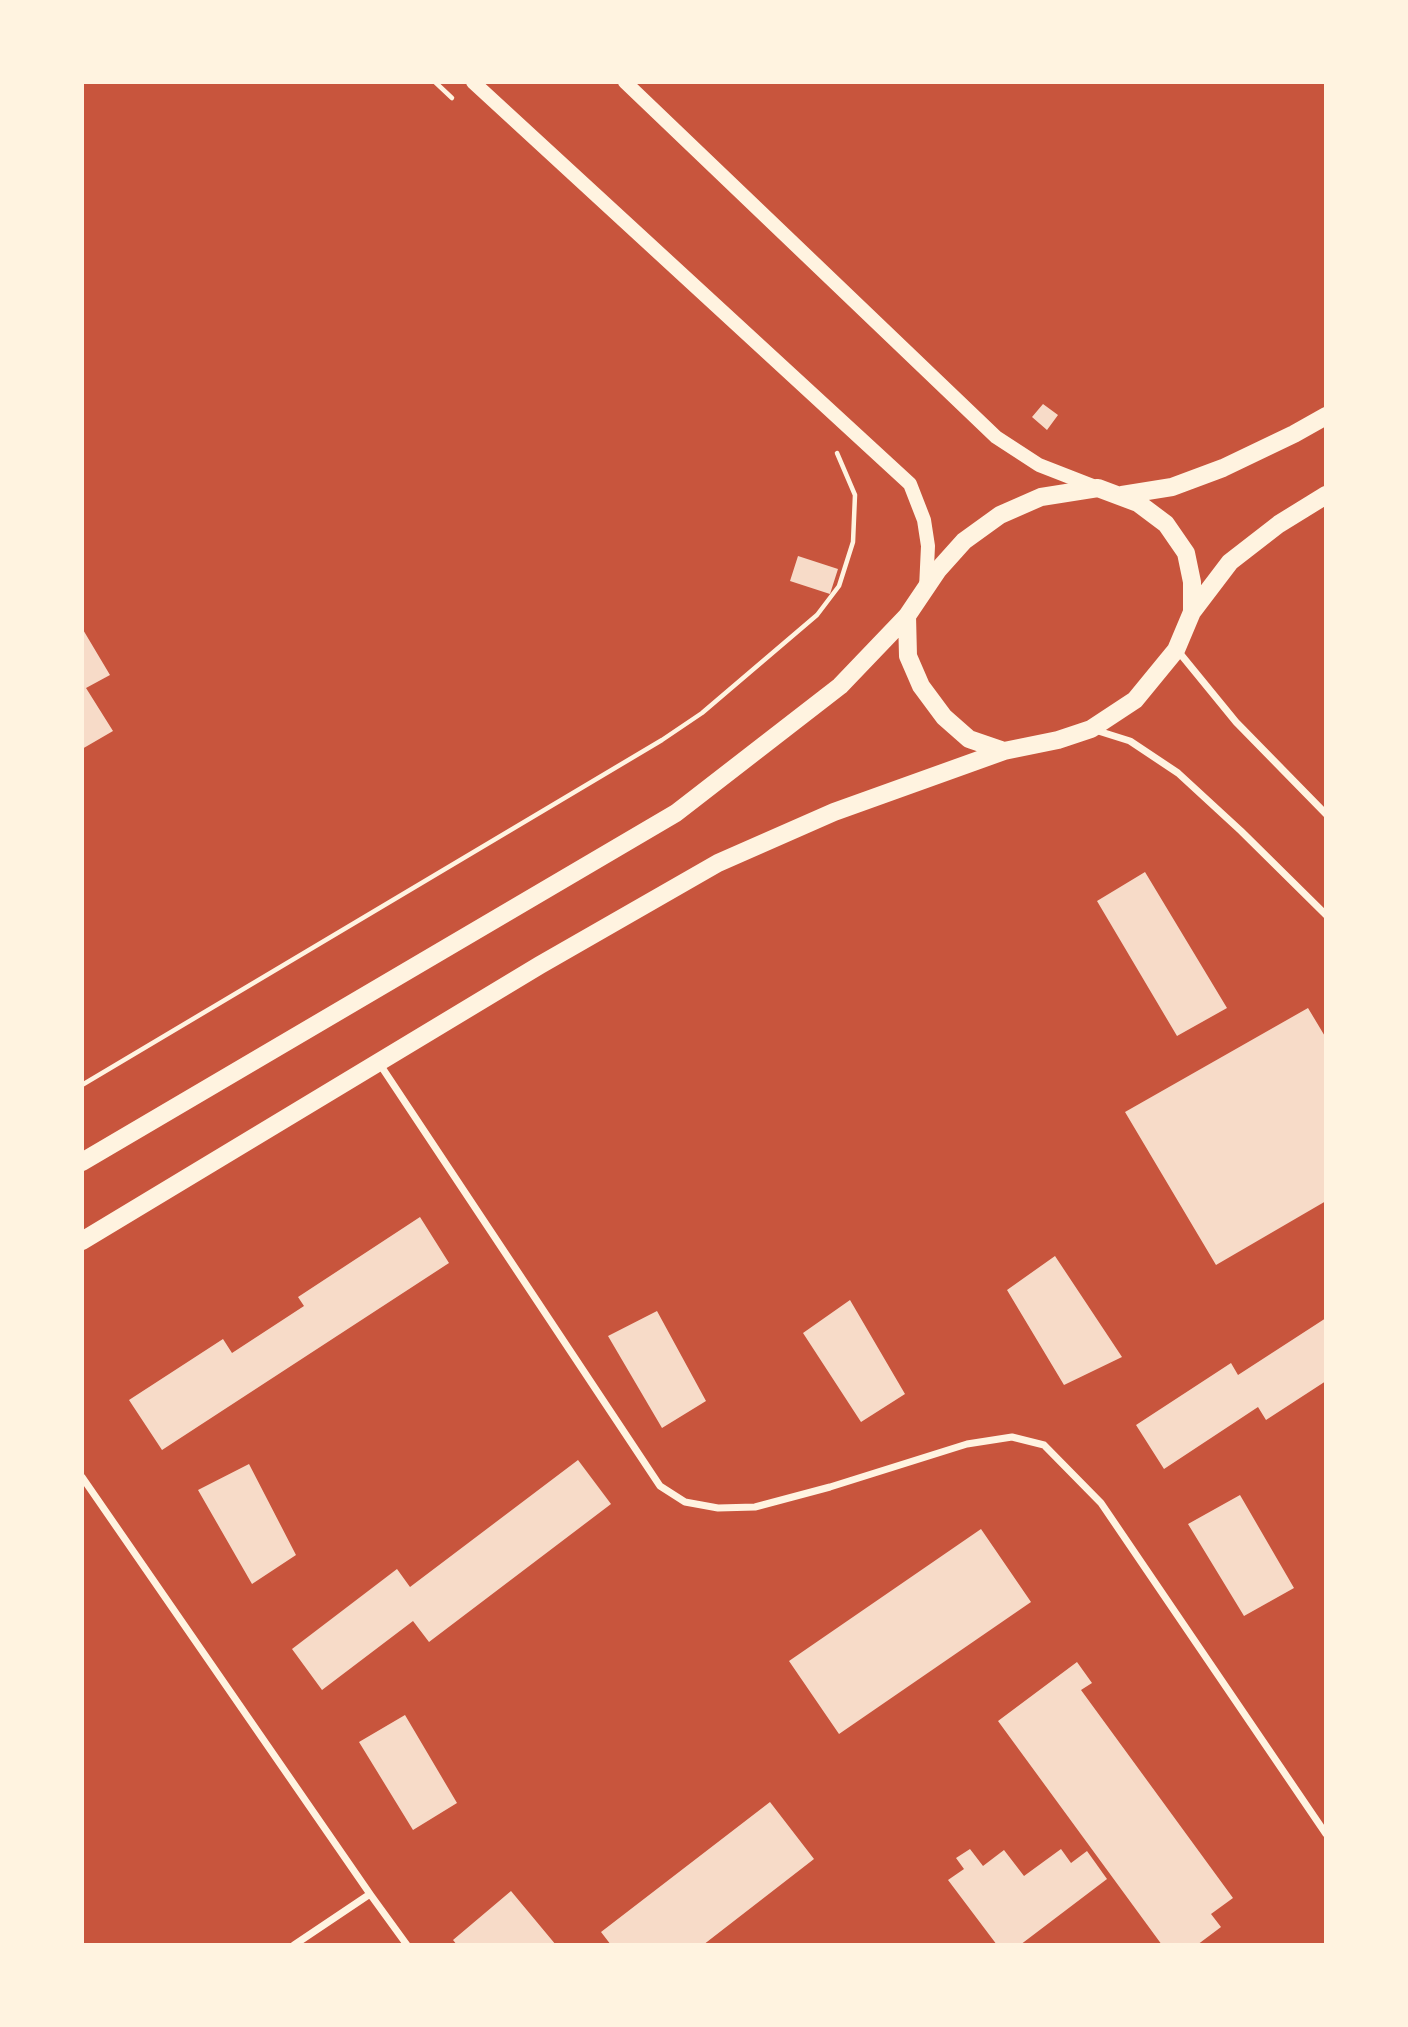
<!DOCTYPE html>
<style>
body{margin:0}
#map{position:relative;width:1408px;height:2027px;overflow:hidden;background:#c8553d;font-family:Overpass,sans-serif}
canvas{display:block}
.frame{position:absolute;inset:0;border:84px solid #fff3e0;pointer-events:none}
</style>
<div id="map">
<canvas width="1408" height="2027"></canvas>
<div class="frame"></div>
</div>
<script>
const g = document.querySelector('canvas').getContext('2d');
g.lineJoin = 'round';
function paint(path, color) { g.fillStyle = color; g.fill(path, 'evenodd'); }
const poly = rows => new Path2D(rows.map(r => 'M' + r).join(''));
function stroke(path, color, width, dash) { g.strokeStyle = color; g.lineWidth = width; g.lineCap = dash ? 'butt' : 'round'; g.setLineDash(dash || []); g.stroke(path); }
paint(poly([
 [1043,404,1058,415,1047,430,1032,417],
 [798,556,838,569,830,594,790,581],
 [82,628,110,675,86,688,113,731,82,749],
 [1145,872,1227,1008,1177,1036,1097,901],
 [1308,1008,1326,1038,1326,1201,1216,1265,1125,1112],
 [420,1217,449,1263,162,1450,129,1400,223,1339,232,1353,304,1306,298,1297],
 [1055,1256,1122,1357,1064,1385,1007,1290],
 [850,1300,905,1394,861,1422,803,1333],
 [657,1311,706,1401,662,1428,608,1336],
 [1326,1318,1326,1381,1266,1420,1258,1407,1164,1469,1136,1425,1231,1363,1238,1375],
 [578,1460,611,1504,429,1642,413,1621,322,1690,292,1649,397,1569,410,1587],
 [249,1464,296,1555,252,1584,198,1490],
 [1240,1495,1294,1588,1244,1616,1188,1524],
 [981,1529,1031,1602,839,1734,789,1661],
 [1077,1662,1092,1683,1081,1690,1233,1898,1211,1914,1221,1927,1197,1945,1162,1945,998,1721],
 [405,1715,457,1803,413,1830,359,1742],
 [770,1802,814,1859,703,1945,611,1945,601,1932],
 [970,1849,983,1866,1004,1850,1024,1876,1061,1849,1071,1863,1087,1851,1107,1879,1020,1945,997,1945,948,1880,964,1869,956,1858],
 [511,1891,556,1945,457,1945,453,1940]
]), '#f7dbc8');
stroke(poly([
 [435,82,452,98],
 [82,1085,662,740,702,713,817,615,839,586,853,542,855,495,837,453]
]), '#fff3e0', 4.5);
stroke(poly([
 [1178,651,1236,722,1326,814],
 [1095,730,1130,741,1178,773,1241,831,1326,915],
 [379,1063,660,1486,685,1502,718,1508,755,1507,830,1487,967,1444,1012,1437,1044,1445,1101,1503,1326,1834],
 [82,1477,370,1894],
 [294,1945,370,1894,407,1945]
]), '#fff3e0', 7);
stroke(poly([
 [473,82,910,484,924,520,928,546,926,588],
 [625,82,996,437,1039,465,1098,488]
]), '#fff3e0', 14);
stroke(poly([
 [1098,488,1138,503,1166,524,1186,553,1192,582,1192,612,1176,650,1135,700,1091,729,1058,740,1004,751,969,739,944,717,921,686,908,656,907,616,938,570,964,541,1000,515,1041,497,1098,488],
 [1122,495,1172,487,1223,468,1294,434,1326,416],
 [1192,612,1230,562,1279,524,1326,495],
 [82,1162,676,813,840,686,907,616],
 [82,1241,540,965,718,863,834,812,1004,751]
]), '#fff3e0', 18);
</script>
